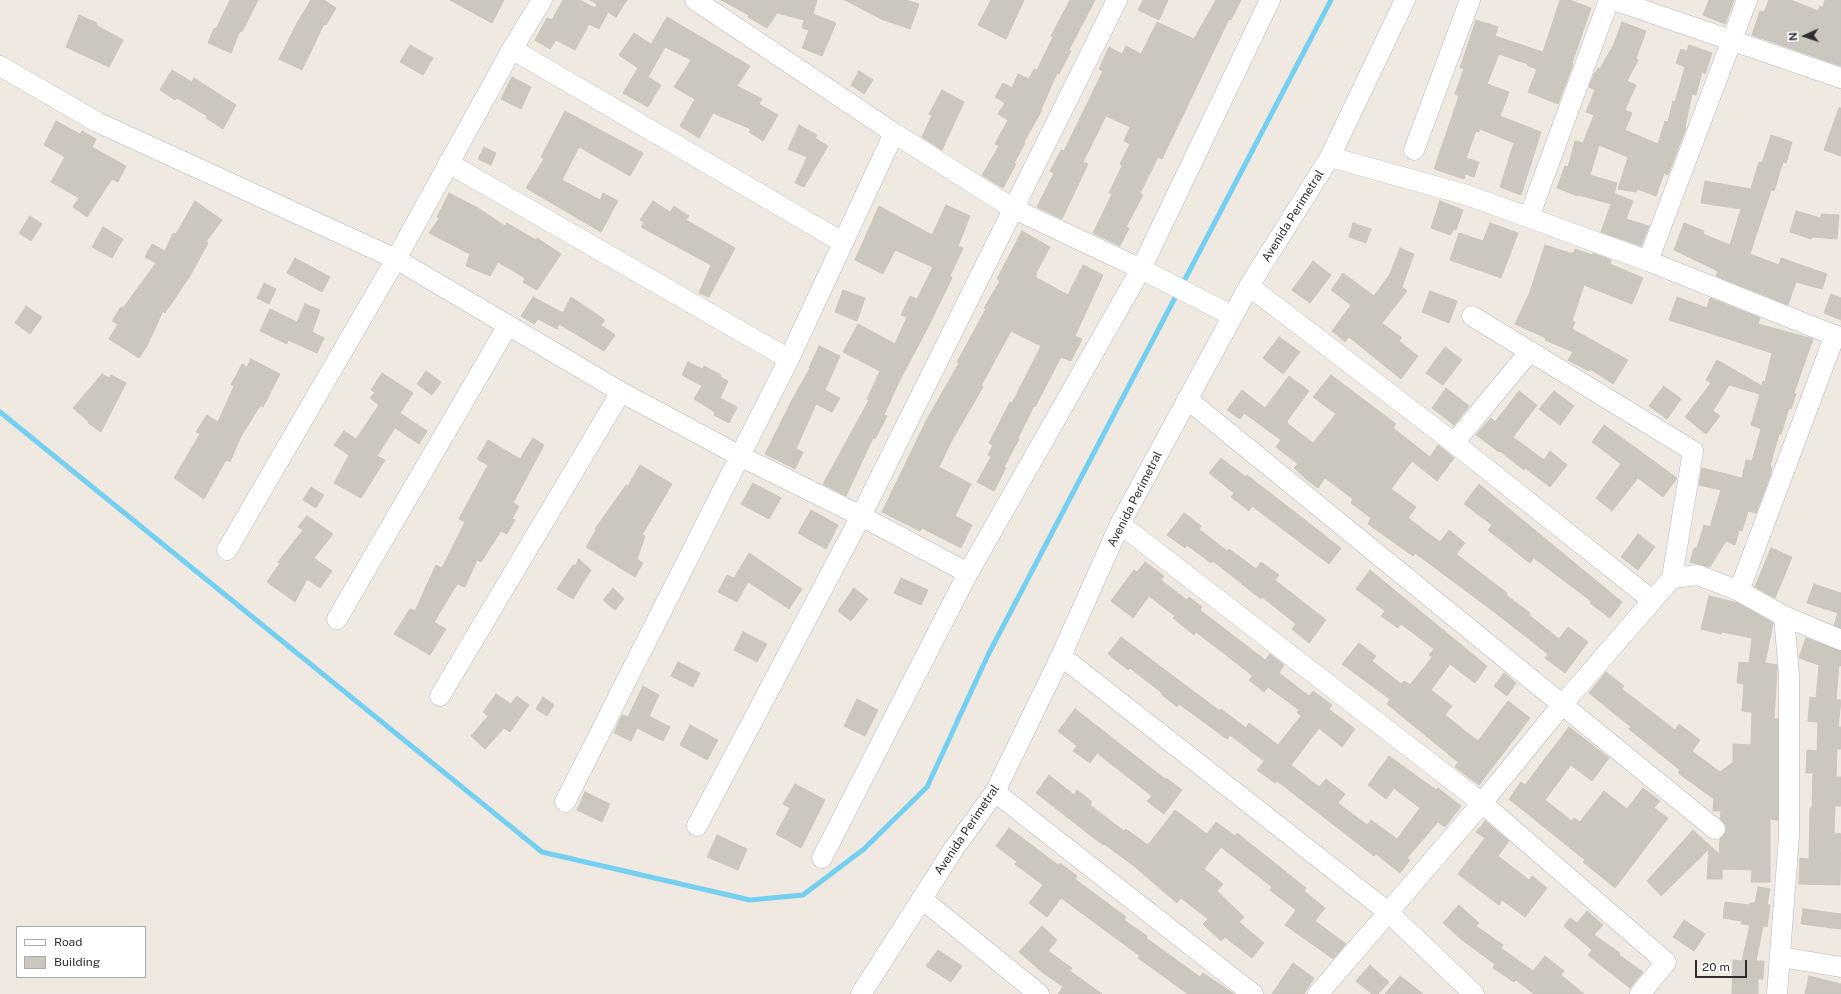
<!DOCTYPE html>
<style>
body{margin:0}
#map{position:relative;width:1841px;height:994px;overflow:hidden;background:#efe9e1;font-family:"Public Sans",sans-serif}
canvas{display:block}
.legend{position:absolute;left:16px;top:926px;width:130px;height:52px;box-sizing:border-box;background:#fff;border:1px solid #ababab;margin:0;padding:5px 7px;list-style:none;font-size:12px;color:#2e2e2e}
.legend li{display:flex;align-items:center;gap:8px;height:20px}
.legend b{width:20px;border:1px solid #ababab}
.north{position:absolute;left:1785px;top:16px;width:40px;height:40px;-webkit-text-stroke:3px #fff;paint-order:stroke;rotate:267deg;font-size:11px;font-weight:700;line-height:16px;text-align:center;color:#2e2e2e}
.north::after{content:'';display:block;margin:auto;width:14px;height:18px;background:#2e2e2e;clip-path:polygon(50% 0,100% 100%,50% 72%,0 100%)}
.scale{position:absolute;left:1695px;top:960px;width:52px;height:18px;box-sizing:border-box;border:2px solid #2e2e2e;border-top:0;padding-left:5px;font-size:12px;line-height:14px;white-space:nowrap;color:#2e2e2e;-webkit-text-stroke:3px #fff;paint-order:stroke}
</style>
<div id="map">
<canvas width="1841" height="994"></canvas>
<ul class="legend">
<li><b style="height:5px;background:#fff"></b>Road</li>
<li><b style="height:11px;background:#cbc7bf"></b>Building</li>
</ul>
<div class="north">N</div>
<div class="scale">20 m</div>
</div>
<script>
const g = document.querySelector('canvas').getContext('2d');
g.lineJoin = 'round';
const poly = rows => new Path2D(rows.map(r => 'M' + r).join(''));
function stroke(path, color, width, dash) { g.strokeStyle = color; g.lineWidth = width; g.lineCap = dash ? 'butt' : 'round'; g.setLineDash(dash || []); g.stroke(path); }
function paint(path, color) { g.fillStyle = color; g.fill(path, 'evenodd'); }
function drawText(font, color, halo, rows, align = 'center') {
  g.font = font + ' "Public Sans",sans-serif'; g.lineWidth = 4; g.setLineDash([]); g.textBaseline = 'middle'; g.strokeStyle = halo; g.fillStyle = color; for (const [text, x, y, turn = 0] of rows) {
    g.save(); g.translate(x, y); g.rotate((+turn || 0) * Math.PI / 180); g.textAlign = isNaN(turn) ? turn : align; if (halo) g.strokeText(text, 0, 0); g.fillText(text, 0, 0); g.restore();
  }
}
stroke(poly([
 [1182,285,1331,0],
 [0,412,542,852,750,900,803,895,864,849,927,787,988,655,1178,292]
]), '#75cff0', 5);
const building = poly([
 [230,0,258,0,242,32,240,31,231,53,208,43,214,28,216,29,230,0],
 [311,0,324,0,336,8,326,25,324,24,302,70,279,59,297,23,311,0],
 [450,0,504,0,492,23,450,0],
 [563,0,580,0,595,8,597,4,590,0,627,0,616,17,608,12,599,29,589,24,575,50,556,40,550,49,535,40,547,18,552,20,563,0],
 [721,0,817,0,813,14,836,23,822,56,802,48,809,30,802,28,804,20,777,13,767,28,748,17,749,15,721,0],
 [845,0,906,0,919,4,910,29,881,19,845,0],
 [991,0,1024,0,1006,39,978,25,991,0],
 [1070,0,1095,0,1069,50,1071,51,1059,74,1057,73,1041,110,1042,110,1024,142,1025,143,1014,163,1016,164,1003,188,982,175,999,146,995,144,1008,120,998,114,1005,103,995,97,1003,83,1012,88,1018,74,1029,79,1034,69,1037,70,1053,37,1051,36,1070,0],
 [1143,0,1168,0,1159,20,1138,10,1143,0],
 [1216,0,1241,0,1231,20,1229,19,1162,159,1158,157,1140,193,1143,195,1126,227,1129,228,1120,246,1093,233,1112,194,1109,193,1122,166,1120,164,1130,144,1124,141,1130,127,1106,116,1083,162,1088,164,1062,219,1037,207,1054,173,1050,171,1061,150,1064,151,1103,71,1099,69,1109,47,1122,54,1126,46,1141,54,1157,22,1194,39,1216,0],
 [1560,0,1569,0,1591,8,1572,63,1573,64,1558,104,1528,92,1537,69,1528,66,1528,64,1499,54,1487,84,1509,92,1500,116,1541,132,1521,195,1500,187,1514,143,1480,129,1479,132,1476,131,1466,158,1479,162,1474,177,1465,174,1464,179,1434,169,1459,96,1455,94,1464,69,1460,68,1476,20,1498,27,1495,36,1543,52,1560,0],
 [1709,0,1734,0,1725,24,1703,15,1709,0],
 [1769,0,1791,0,1818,11,1820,6,1823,7,1825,0,1841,0,1841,66,1752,35,1760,11,1764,12,1769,0],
 [79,15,97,23,96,25,123,40,109,67,66,47,79,15],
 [667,17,750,66,737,86,762,99,759,104,778,115,763,141,749,132,751,129,713,113,699,138,680,126,695,99,674,87,691,60,665,47,648,77,661,85,648,107,623,93,638,68,619,55,634,33,651,44,667,17],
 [1622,22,1646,31,1636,58,1638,60,1627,81,1636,85,1625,110,1632,113,1625,130,1658,144,1665,121,1668,122,1673,101,1675,102,1685,67,1676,63,1681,49,1687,51,1689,45,1712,53,1705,74,1702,72,1696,95,1692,94,1685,127,1686,128,1668,175,1664,173,1656,196,1637,189,1636,192,1618,189,1628,157,1599,145,1590,175,1617,183,1612,201,1615,194,1633,201,1626,219,1649,226,1641,246,1601,232,1611,204,1579,195,1578,196,1557,188,1565,166,1568,167,1575,141,1583,143,1594,115,1586,112,1595,90,1589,87,1595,72,1596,73,1598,68,1600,69,1614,44,1622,22],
 [410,45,433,58,423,75,400,62,410,45],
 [172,70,192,82,194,78,236,105,223,129,206,118,207,116,177,98,175,100,160,90,172,70],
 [859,71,873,80,864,94,851,85,859,71],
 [512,77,531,87,521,109,501,99,512,77],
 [942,90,964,102,942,150,922,137,932,115,929,114,942,90],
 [1839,108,1841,108,1841,156,1824,150,1839,108],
 [565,111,643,153,630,176,579,147,562,180,600,200,603,193,618,201,601,232,526,188,544,159,541,157,565,111],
 [56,121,80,134,82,131,96,139,92,147,126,166,118,182,112,179,87,217,73,207,79,198,51,182,65,157,44,145,56,121],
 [799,125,817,135,815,138,828,146,804,187,795,183,807,157,788,149,799,125],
 [1771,135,1792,142,1786,163,1783,162,1774,191,1771,190,1750,254,1779,265,1781,258,1827,274,1822,289,1796,282,1788,305,1716,276,1718,271,1674,250,1684,223,1704,231,1703,234,1730,245,1741,209,1701,203,1705,181,1751,189,1759,162,1762,163,1771,135],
 [484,147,496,153,491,165,478,159,484,147],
 [449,193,478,208,505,226,507,223,536,240,537,238,561,254,537,290,523,282,525,278,498,262,490,276,466,266,470,254,429,233,439,219,437,217,449,193],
 [195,201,222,220,206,242,208,243,190,276,165,313,163,311,147,346,139,358,109,339,118,324,112,321,121,307,123,308,156,263,145,257,152,244,165,251,173,233,176,234,195,201],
 [653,201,670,212,674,206,689,216,686,220,735,248,709,297,699,293,711,265,641,227,644,222,640,220,653,201],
 [1440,201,1463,210,1456,230,1454,229,1450,235,1431,228,1440,201],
 [946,205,970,216,958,246,963,248,950,276,952,278,928,327,899,382,884,415,887,416,875,439,873,438,846,496,823,484,869,400,867,399,880,371,843,352,858,324,895,344,907,317,901,315,910,296,917,299,933,267,895,250,883,274,855,260,879,206,932,235,946,205],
 [1796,211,1821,218,1821,214,1839,215,1837,239,1812,237,1811,239,1790,232,1796,211],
 [30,216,42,224,31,241,19,233,30,216],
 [1353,223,1371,229,1366,243,1349,237,1353,223],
 [1490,223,1518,233,1501,278,1450,260,1459,233,1483,241,1490,223],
 [103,227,123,239,112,258,92,247,103,227],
 [1022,231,1050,247,1036,273,1037,274,1035,277,1068,295,1083,265,1103,275,1075,336,1082,339,1071,361,1061,357,1035,407,1034,406,1018,438,1019,439,1004,467,1006,468,994,491,977,482,991,457,988,455,993,445,989,443,1010,402,1012,403,1041,346,1011,331,981,386,983,387,951,442,939,467,971,484,955,516,972,525,961,548,922,528,920,531,882,512,927,419,959,363,957,362,986,309,984,308,1000,281,997,279,1022,231],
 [1545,245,1573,254,1575,249,1592,255,1593,253,1611,260,1610,264,1643,278,1632,304,1584,285,1572,321,1575,322,1572,329,1628,360,1613,384,1590,369,1589,371,1568,360,1573,352,1545,340,1546,338,1515,324,1530,292,1545,245],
 [1400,248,1414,254,1402,287,1407,291,1382,323,1402,338,1399,341,1418,356,1401,379,1349,337,1345,342,1332,331,1351,305,1331,290,1343,273,1374,296,1390,274,1400,248],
 [295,258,330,277,322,292,287,273,295,258],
 [1313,261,1331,275,1310,303,1292,290,1313,261],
 [264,283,276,289,269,304,257,298,264,283],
 [843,290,865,298,857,321,835,312,843,290],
 [1430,291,1457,301,1449,323,1422,312,1430,291],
 [1831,294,1841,298,1841,320,1824,313,1831,294],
 [533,297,563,313,571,297,605,320,601,325,615,335,604,351,559,324,557,329,538,319,534,324,521,316,533,297],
 [1677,297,1707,308,1710,298,1760,318,1758,324,1813,339,1794,393,1796,394,1791,409,1789,408,1781,434,1779,434,1770,466,1772,467,1770,476,1756,513,1748,511,1742,531,1739,530,1735,545,1726,541,1710,567,1690,562,1694,548,1697,548,1704,525,1710,527,1721,490,1699,485,1702,468,1742,478,1746,460,1752,461,1761,429,1751,425,1760,394,1729,385,1713,411,1720,416,1706,434,1685,417,1711,383,1706,380,1717,360,1762,386,1763,381,1765,382,1772,353,1669,320,1677,297],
 [305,304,320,310,312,332,324,338,317,353,288,340,287,344,260,331,270,309,297,322,305,304],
 [26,306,42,317,30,334,15,323,26,306],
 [1279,337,1300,352,1283,374,1263,358,1279,337],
 [819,346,840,356,825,390,840,398,832,412,816,404,796,449,803,452,795,469,765,454,791,402,810,368,809,368,819,346],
 [1445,347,1462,360,1443,385,1426,373,1445,347],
 [251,359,280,374,263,407,260,406,241,436,230,462,226,460,204,499,174,478,200,434,196,432,207,415,218,422,234,386,231,385,242,364,247,367,251,359],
 [688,362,702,369,704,366,721,375,720,377,728,381,720,398,737,407,729,423,714,415,715,412,694,399,702,386,682,375,688,362],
 [426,371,441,382,432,395,417,384,426,371],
 [382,373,413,393,400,413,427,431,419,444,395,428,377,456,385,460,361,498,334,483,349,455,334,445,344,431,356,439,379,405,370,398,375,392,371,390,382,373],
 [102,374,109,378,111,375,126,383,101,432,88,423,89,422,73,408,102,374],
 [1331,375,1396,424,1393,428,1430,457,1438,445,1454,458,1437,481,1412,461,1391,489,1416,507,1408,518,1440,542,1449,530,1465,543,1456,554,1507,593,1506,595,1530,613,1529,615,1559,639,1568,627,1588,642,1565,673,1545,658,1548,654,1493,611,1415,553,1413,556,1368,524,1371,518,1351,503,1353,499,1325,478,1318,488,1306,479,1294,468,1298,464,1276,447,1281,440,1244,413,1240,419,1227,410,1242,390,1265,408,1289,376,1309,391,1287,421,1288,424,1313,443,1336,414,1313,397,1331,375],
 [1664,386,1681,399,1667,419,1649,406,1664,386],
 [1446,388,1469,406,1454,425,1432,408,1446,388],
 [1519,391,1537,405,1513,437,1544,460,1550,451,1567,465,1550,487,1525,468,1524,470,1500,451,1499,452,1476,435,1491,418,1495,422,1519,391],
 [1554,391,1574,406,1560,425,1539,409,1554,391],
 [1604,425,1677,478,1663,497,1638,478,1612,511,1596,498,1621,464,1592,442,1604,425],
 [533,438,544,445,513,503,519,506,512,519,515,520,507,534,501,531,481,562,477,560,465,587,457,584,434,622,446,629,430,655,394,634,410,609,415,611,436,565,442,568,465,522,459,519,488,465,477,459,488,440,520,459,533,438],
 [1221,458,1246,477,1247,475,1341,548,1329,564,1252,506,1249,511,1231,497,1234,493,1209,473,1221,458],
 [640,465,672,484,642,535,645,536,637,559,643,563,635,577,586,547,596,530,595,529,626,485,628,486,640,465],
 [753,483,781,498,769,519,741,504,753,483],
 [1479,484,1622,602,1610,618,1590,603,1591,601,1534,558,1530,563,1488,530,1492,525,1464,504,1479,484],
 [311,487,324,495,316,508,303,500,311,487],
 [811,510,838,525,826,549,798,533,811,510],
 [1184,513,1201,526,1199,529,1227,551,1229,549,1256,569,1261,562,1279,575,1275,580,1326,620,1309,643,1292,629,1296,624,1262,597,1261,599,1213,561,1211,563,1187,545,1185,548,1167,535,1184,513],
 [307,516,333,534,314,558,332,571,320,588,307,579,295,602,267,582,280,563,278,562,303,530,298,527,307,516],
 [1638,534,1655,547,1638,570,1621,557,1638,534],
 [1771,548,1792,557,1775,598,1755,587,1771,548],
 [749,553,802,589,789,609,748,582,737,602,718,592,727,575,734,578,749,553],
 [579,559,591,570,573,599,557,589,573,565,575,566,579,559],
 [1145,562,1164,576,1161,580,1187,600,1189,597,1202,607,1200,610,1265,660,1270,654,1284,665,1279,673,1309,696,1313,691,1332,705,1329,709,1355,729,1342,747,1319,728,1291,765,1319,787,1326,779,1345,794,1338,803,1367,825,1371,820,1397,839,1420,808,1394,788,1386,799,1368,785,1389,756,1436,790,1438,788,1461,806,1445,827,1438,822,1407,858,1410,860,1400,873,1376,854,1374,856,1277,781,1275,783,1257,770,1264,761,1230,735,1227,739,1179,704,1177,707,1161,694,1162,693,1130,668,1128,670,1108,654,1121,637,1220,711,1221,709,1246,728,1249,723,1278,745,1301,716,1297,712,1299,710,1268,687,1264,692,1249,680,1253,676,1196,632,1194,635,1173,618,1175,616,1149,596,1133,618,1111,601,1134,570,1137,572,1145,562],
 [1370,570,1487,666,1475,683,1450,664,1431,690,1452,706,1445,715,1478,741,1508,701,1530,718,1479,785,1455,767,1458,762,1387,704,1390,699,1342,664,1359,643,1376,656,1372,661,1401,684,1404,681,1410,685,1432,657,1429,655,1434,649,1401,624,1398,628,1381,616,1385,611,1356,589,1370,570],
 [901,578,928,590,921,605,894,593,901,578],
 [1814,584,1841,593,1841,628,1834,625,1838,613,1807,603,1814,584],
 [613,588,624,599,615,610,603,600,613,588],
 [854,588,868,599,851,621,838,611,854,588],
 [1709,596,1738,603,1773,623,1765,663,1777,665,1777,670,1774,719,1778,719,1778,820,1770,819,1770,882,1751,882,1752,870,1722,869,1722,879,1707,879,1709,849,1661,896,1647,881,1693,830,1719,854,1720,839,1726,831,1726,825,1720,819,1721,811,1713,811,1714,799,1678,773,1680,770,1629,729,1631,727,1589,693,1606,672,1624,686,1622,689,1675,730,1679,724,1700,740,1692,751,1720,772,1733,762,1733,744,1751,745,1752,712,1742,711,1744,684,1737,683,1739,662,1749,663,1752,638,1722,632,1721,634,1701,629,1709,596],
 [743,632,767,644,757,662,734,650,743,632],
 [1806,638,1841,651,1841,666,1839,665,1836,700,1841,700,1838,727,1841,727,1841,749,1837,749,1836,777,1841,777,1841,806,1835,806,1834,833,1841,834,1840,885,1799,884,1800,858,1809,859,1810,808,1812,808,1813,773,1806,773,1807,750,1817,751,1818,722,1808,721,1810,697,1816,698,1819,665,1799,658,1806,638],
 [678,662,700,673,693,687,671,676,678,662],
 [1504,673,1516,683,1507,696,1494,686,1504,673],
 [643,686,659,695,649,716,670,727,663,741,637,728,631,741,614,733,622,715,628,717,643,686],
 [496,694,511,704,517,696,529,705,510,732,504,728,485,749,471,736,488,716,483,712,496,694],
 [543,697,554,705,547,716,536,709,543,697],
 [857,699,878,710,865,736,844,726,857,699],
 [1075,709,1165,779,1166,778,1182,790,1164,814,1147,801,1152,796,1097,753,1090,763,1073,751,1077,746,1058,731,1075,709],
 [690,725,718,740,707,760,680,745,690,725],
 [1569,727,1609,758,1592,781,1571,765,1545,800,1572,821,1574,818,1580,822,1604,791,1627,809,1643,788,1660,801,1654,808,1668,818,1615,888,1583,862,1585,860,1509,799,1521,782,1525,785,1569,727],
 [1049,775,1074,795,1077,790,1092,802,1090,805,1124,831,1126,829,1148,845,1175,810,1207,834,1216,822,1235,836,1237,833,1306,888,1304,891,1325,908,1315,921,1346,944,1333,959,1285,925,1296,910,1270,890,1272,887,1221,847,1204,869,1223,884,1217,891,1244,917,1239,922,1264,943,1252,958,1225,937,1221,941,1203,924,1208,919,1181,898,1177,903,1134,866,1104,844,1103,845,1036,793,1049,775],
 [795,784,825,800,801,848,776,834,790,808,783,804,795,784],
 [585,792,610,804,602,822,577,810,585,792],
 [1485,821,1509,841,1498,856,1529,880,1532,876,1547,888,1525,917,1502,900,1499,905,1458,874,1485,838,1476,832,1485,821],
 [1009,828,1058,865,1060,863,1077,876,1075,879,1126,917,1124,920,1147,936,1146,938,1200,977,1203,973,1234,994,1188,994,1138,958,1140,956,1061,898,1047,917,1029,903,1043,885,1015,864,1017,862,996,846,1009,828],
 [717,835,747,849,738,870,707,857,717,835],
 [1758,887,1770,889,1767,905,1770,905,1767,927,1763,926,1756,961,1764,961,1763,979,1758,979,1758,994,1732,994,1733,960,1742,961,1750,925,1741,924,1742,921,1723,918,1725,902,1750,905,1750,903,1755,903,1758,887],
 [1459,905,1479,923,1476,926,1503,945,1501,948,1533,971,1545,956,1564,971,1561,975,1584,994,1534,994,1516,980,1514,982,1493,968,1495,964,1462,940,1443,923,1459,905],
 [1803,909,1841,914,1841,929,1801,924,1803,909],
 [1587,911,1603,925,1594,935,1620,953,1619,955,1643,972,1630,988,1588,955,1592,950,1564,926,1570,918,1577,923,1587,911],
 [1684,920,1705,934,1694,951,1673,937,1684,920],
 [1042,926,1057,940,1048,951,1072,968,1070,971,1102,994,1058,994,1063,987,1042,972,1019,952,1042,926],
 [938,950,962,966,951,982,926,966,938,950],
 [1293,963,1314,978,1304,994,1272,994,1293,963],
 [1370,965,1389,982,1378,994,1372,994,1356,981,1370,965],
 [1400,976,1423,994,1385,994,1400,976],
 [1809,976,1841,984,1841,994,1805,994,1809,976]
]);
paint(building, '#cbc7bf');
stroke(building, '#cbc5ba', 1);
const minor = poly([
 [695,0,894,133,1012,208,1141,269,1233,316],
 [1614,0,1841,78],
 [512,49,842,242],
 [0,66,97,122,396,259,621,392,740,456,861,516,968,573],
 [1414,150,1470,0],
 [1330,157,1467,195,1648,261,1841,338],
 [448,163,789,359],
 [1529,217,1609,0],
 [1648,261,1747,0],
 [1249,286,1454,443,1652,600],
 [1187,399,1715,829],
 [1454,443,1530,351],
 [1120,524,1482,803,1666,962,1640,994],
 [227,550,396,259,512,49,542,0],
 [1672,578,1698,575,1739,591,1784,616,1841,640],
 [1739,591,1835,335],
 [337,619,508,325],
 [1061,656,1388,912,1474,994],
 [440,696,621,392],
 [995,792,1253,994],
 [565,802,789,359,894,133],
 [697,826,861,516,1117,0],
 [822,858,968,573,1141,269,1270,0],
 [922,899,1039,994],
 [1780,957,1841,967],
 [861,994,953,850,995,792,1061,656,1120,524,1249,286,1330,157,1405,0],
 [1318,994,1482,803,1562,705,1672,578,1693,451,1472,316],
 [1777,994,1789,836,1789,675,1784,616]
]);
stroke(minor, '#b4b7c1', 21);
stroke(minor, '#fff', 20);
drawText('12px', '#2e2e2e', '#fff', [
 ["Avenida Perimetral",1293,216,-58],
 ["Avenida Perimetral",1135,499,-63],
 ["Avenida Perimetral",967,830,-56]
]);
</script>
